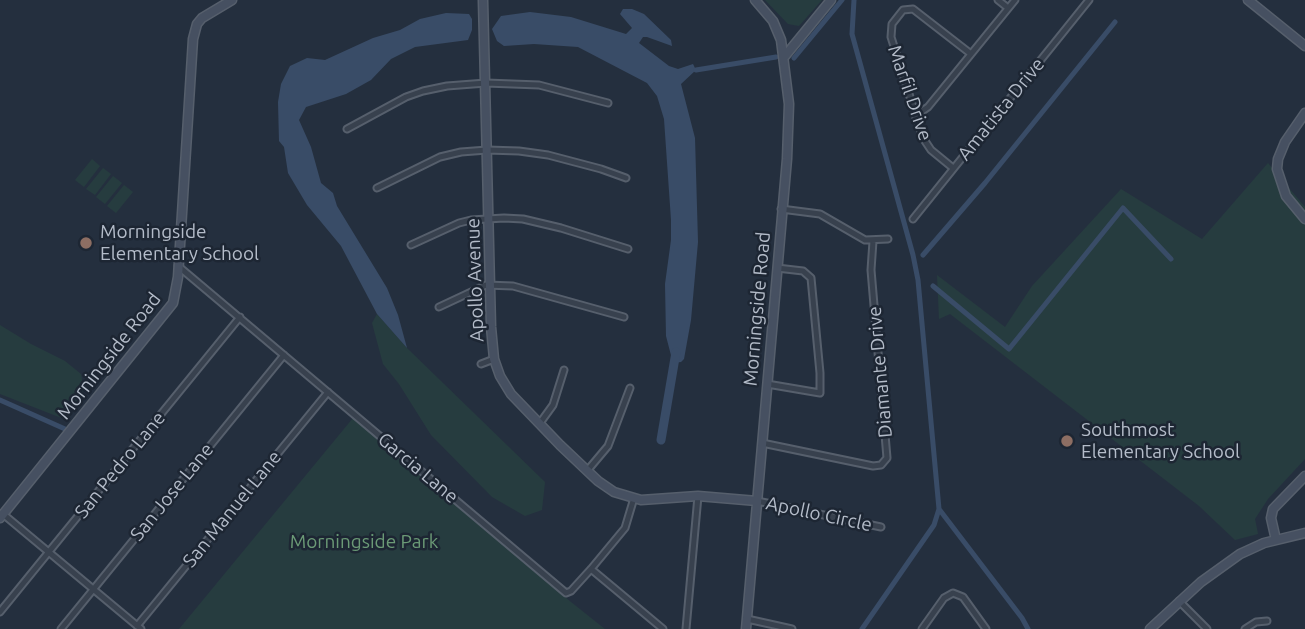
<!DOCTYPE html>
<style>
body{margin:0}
canvas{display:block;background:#242f3e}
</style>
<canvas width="1305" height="629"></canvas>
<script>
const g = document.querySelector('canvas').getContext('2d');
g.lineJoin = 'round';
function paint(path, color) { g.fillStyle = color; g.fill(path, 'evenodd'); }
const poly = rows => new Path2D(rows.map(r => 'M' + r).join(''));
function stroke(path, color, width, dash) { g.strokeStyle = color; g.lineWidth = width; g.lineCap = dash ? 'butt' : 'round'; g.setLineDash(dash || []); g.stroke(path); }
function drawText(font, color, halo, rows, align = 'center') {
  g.font = font + ' Ubuntu,sans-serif'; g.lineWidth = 5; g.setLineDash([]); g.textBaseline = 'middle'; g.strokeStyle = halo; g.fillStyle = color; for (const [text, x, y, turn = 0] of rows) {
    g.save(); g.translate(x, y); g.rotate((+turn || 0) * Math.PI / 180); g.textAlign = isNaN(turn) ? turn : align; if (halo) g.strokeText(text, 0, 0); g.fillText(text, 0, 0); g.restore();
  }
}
paint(poly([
 [765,0,822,0,799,26,788,24],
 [92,159,100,166,84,187,75,180],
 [1268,163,1305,207,1305,459,1268,499,1255,519,1258,534,1235,540,1199,506,950,314,939,319,937,275,1005,327,1032,286,1121,189,1202,239],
 [103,168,111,174,95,195,86,189],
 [113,176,122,183,105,204,96,197],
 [124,185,133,192,116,213,107,206],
 [377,314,407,348,545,482,542,510,525,516,492,497,431,435,399,384,383,364,372,323],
 [0,325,31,344,65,361,81,374,84,390,64,419,0,394],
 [353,418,571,602,605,629,179,629]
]), '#263c3f');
paint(poly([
 [623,9,632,9,644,14,671,40,672,46,647,37,643,37,639,43,669,66,678,69,693,64,696,70,681,84,695,138,698,242,691,320,684,359,681,362,673,363,666,336,665,284,671,240,671,220,664,119,657,96,647,83,578,47,534,44,504,46,497,41,492,29,501,16,530,12,571,17,626,34,632,28,620,14],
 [446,13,469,14,472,19,472,30,468,40,415,47,391,59,371,80,346,94,306,107,299,120,311,147,321,183,333,193,337,206,387,288,398,315,407,348,377,314,341,246,307,205,288,173,284,147,279,141,278,102,281,84,290,66,307,58,325,60,373,38,400,30,420,19]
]), '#394c67');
stroke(poly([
 [854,0,852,34,913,255,918,280,939,509,934,525,862,629],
 [794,58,842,0],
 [696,70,776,57],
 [923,255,985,183,1115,22],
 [933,286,1009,349,1123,208,1171,259],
 [0,400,65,429],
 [939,509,1022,618,1028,629]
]), '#394c67', 5);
stroke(poly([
 [661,440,676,352]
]), '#394c67', 9);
const street = poly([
 [998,0,1008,8],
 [915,116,928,107,1015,0],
 [347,129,406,97,423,91,447,86,486,83,539,85,608,103],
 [953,168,931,150,923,138,891,37,892,24,903,10,913,9,971,54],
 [377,188,440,157,461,152,487,150,519,151,548,155,601,169,626,178],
 [781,209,820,214,865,240,888,239],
 [913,219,1089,0],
 [411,245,459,223,471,220,504,218,523,219,561,228,628,249],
 [178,266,566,593,571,591,591,569,625,528,634,498],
 [439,307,486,285,513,286,624,317],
 [481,364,494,359],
 [767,384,820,393,820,373,811,278,803,271,777,268],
 [540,423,553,405,564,370],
 [762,443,873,466,881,465,887,458,871,270,873,241],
 [587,471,608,446,630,388],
 [757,501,881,527],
 [3,514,141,629],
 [591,569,663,629],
 [1179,601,1207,629],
 [0,612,240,317],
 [747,619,792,629],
 [137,626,328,392],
 [61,629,284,355],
 [686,629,698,496],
 [922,629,944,598,953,593,963,597,986,629],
 [1245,629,1256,622,1267,621]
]);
const secondary = poly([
 [483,0,491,327,494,359,500,376,511,394,560,445,598,481,614,492,641,500,698,496,757,501],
 [1248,0,1305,46],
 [785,56,831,0],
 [1305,113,1285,142,1278,159,1277,169,1286,196,1305,219],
 [0,518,173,303,178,277,193,39,197,24,202,18,232,0],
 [1276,540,1271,518,1273,509,1305,476],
 [746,629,787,159,789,104,781,40,773,21,755,0],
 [1150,629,1201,582,1240,554,1264,543,1305,533]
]);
stroke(street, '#565f6c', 9);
stroke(secondary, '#565f6c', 11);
stroke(street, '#38414e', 5);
stroke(secondary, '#465061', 8);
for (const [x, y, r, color] of [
 [86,243,7,"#8d6e63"],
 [1067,441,7,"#8d6e63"]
]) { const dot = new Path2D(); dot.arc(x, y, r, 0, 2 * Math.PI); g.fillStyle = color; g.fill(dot); stroke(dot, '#1d2633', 2.5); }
drawText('19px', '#b4bcc9', '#1d2633', [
 ["Marfil Drive",910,93,71],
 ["Amatista Drive",1001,109,-51],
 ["Apollo Avenue",475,280,-92],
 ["Morningside Road",757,309,-85],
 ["Morningside Road",109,356,-52],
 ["Diamante Drive",880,372,-95],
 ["San Pedro Lane",120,465,-51],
 ["Garcia Lane",418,468,40],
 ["San Jose Lane",172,492,-51],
 ["San Manuel Lane",232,509,-51],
 ["Apollo Circle",819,514,12]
]);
drawText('19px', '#b4bcc9', '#1d2633', [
 ["Morningside",100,232],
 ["Elementary School",100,254],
 ["Southmost",1081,430],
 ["Elementary School",1081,452]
], 'left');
drawText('19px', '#6b9a76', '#1d2633', [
 ["Morningside Park",364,542]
]);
</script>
